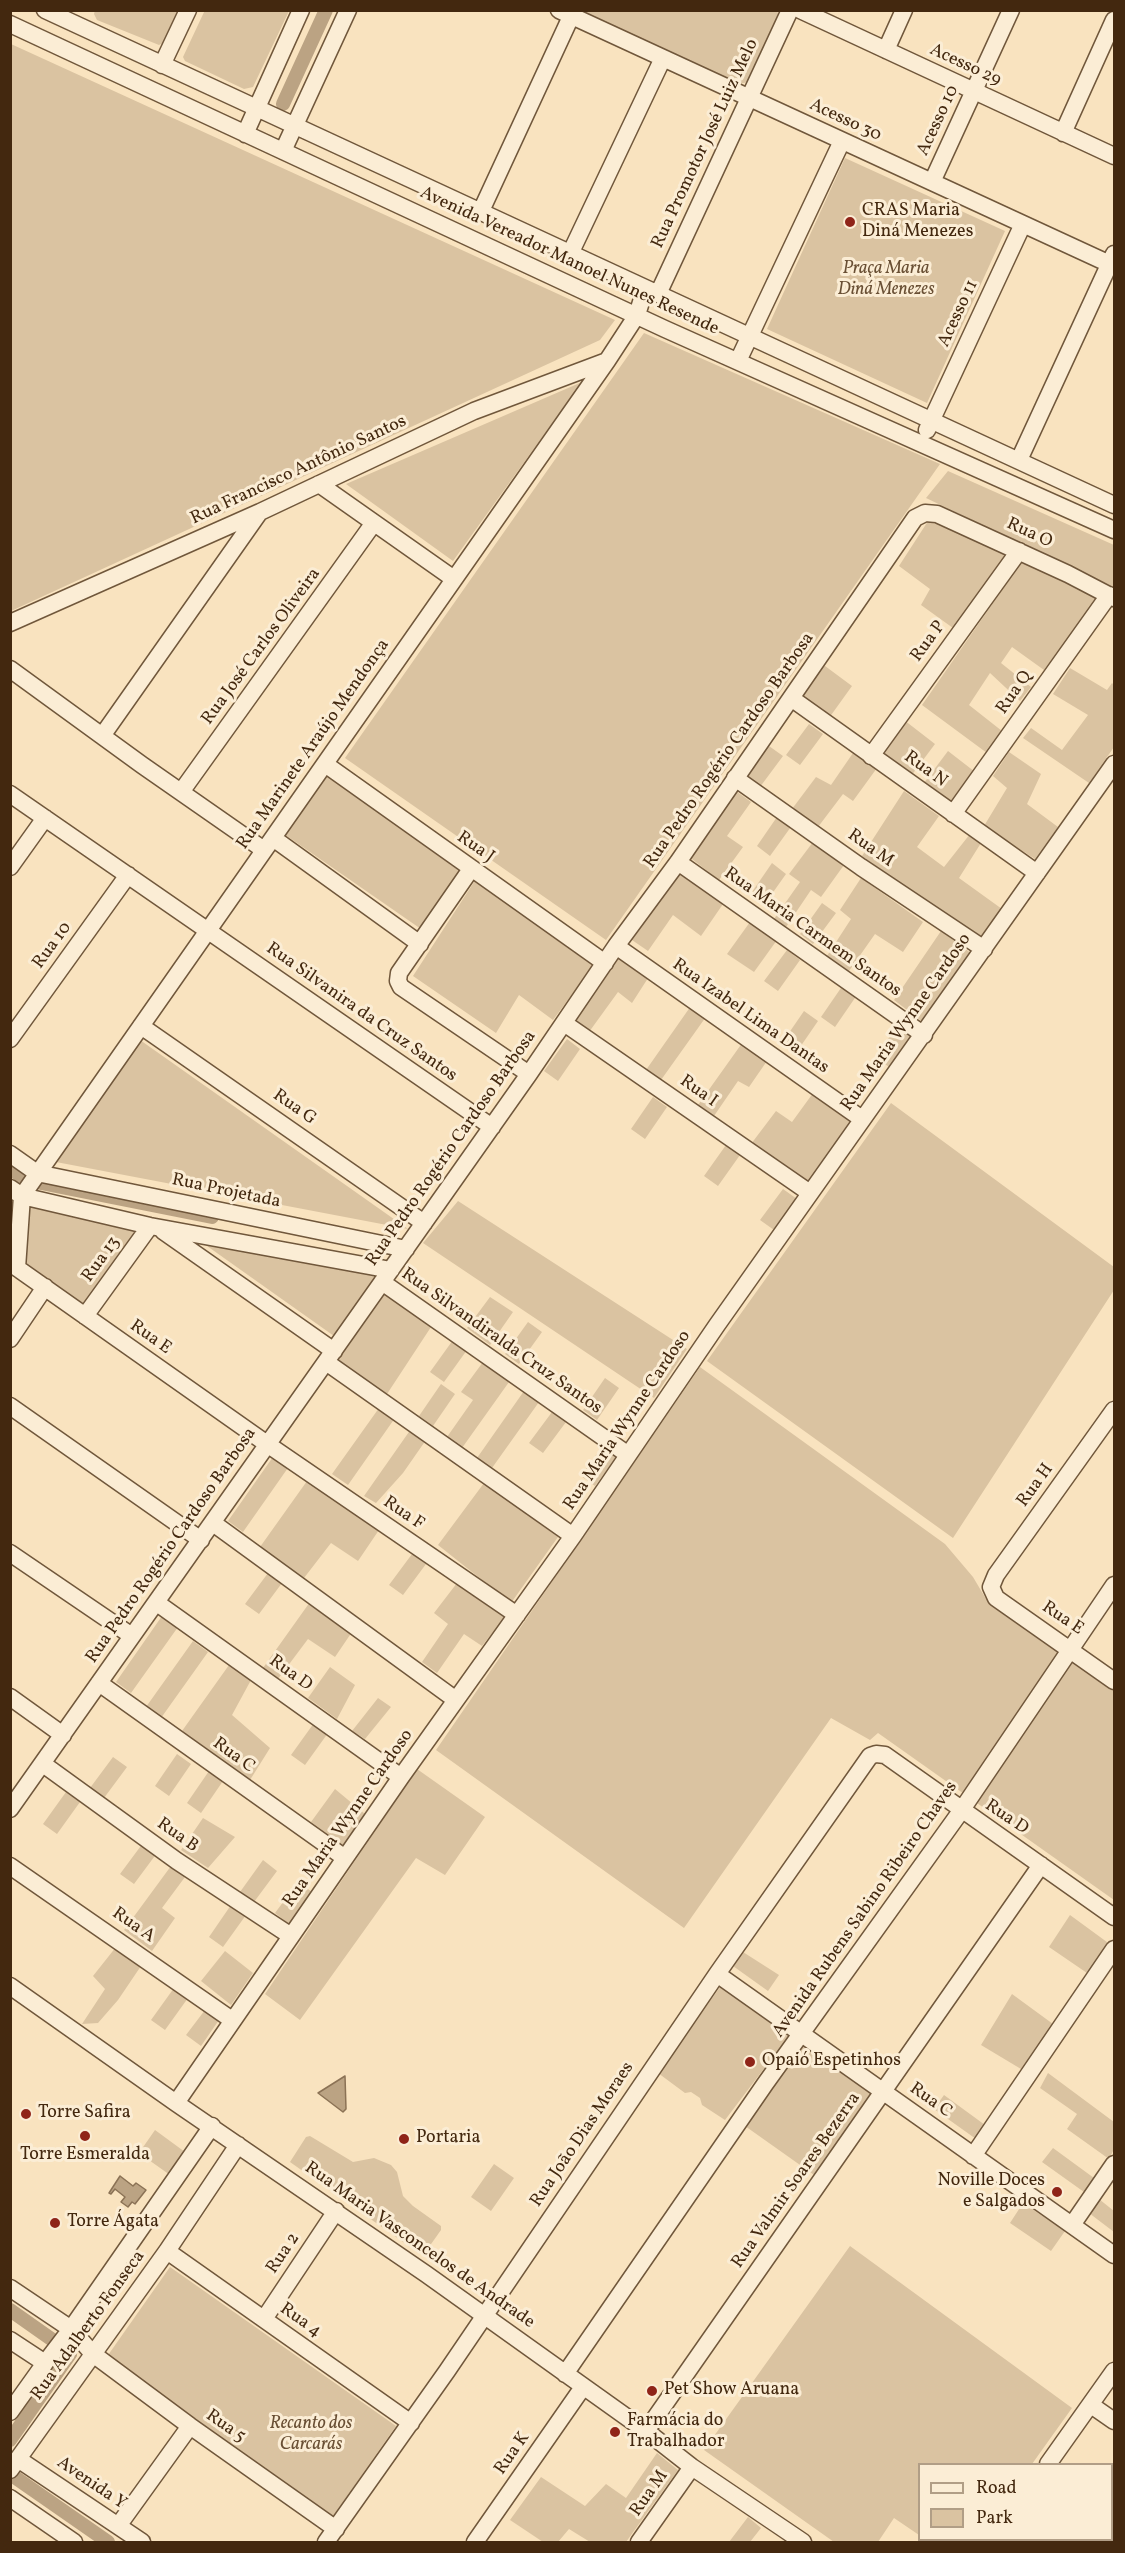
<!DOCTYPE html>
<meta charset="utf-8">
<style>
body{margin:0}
#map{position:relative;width:1125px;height:2553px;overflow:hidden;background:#f9e3bf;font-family:Vollkorn,serif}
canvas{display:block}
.frame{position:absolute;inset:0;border:12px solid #43280f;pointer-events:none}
.legend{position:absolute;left:918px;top:2463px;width:195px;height:78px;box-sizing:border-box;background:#fbedd5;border:2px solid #b19e86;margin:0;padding:8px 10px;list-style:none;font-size:18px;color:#43280f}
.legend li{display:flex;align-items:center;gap:12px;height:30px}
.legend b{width:30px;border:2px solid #b19e86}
</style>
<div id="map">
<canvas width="1125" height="2553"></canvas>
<div class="frame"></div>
<ul class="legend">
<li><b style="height:8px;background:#fbedd5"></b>Road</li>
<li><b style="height:16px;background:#dac3a1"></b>Park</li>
</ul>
</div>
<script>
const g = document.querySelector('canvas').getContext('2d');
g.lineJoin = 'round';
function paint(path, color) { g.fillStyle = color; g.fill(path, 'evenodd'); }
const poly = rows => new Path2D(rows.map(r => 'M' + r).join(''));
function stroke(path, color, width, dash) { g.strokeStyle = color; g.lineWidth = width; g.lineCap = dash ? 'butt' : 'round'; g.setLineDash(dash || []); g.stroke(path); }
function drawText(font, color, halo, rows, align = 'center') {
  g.font = font + ' Vollkorn,serif'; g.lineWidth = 6; g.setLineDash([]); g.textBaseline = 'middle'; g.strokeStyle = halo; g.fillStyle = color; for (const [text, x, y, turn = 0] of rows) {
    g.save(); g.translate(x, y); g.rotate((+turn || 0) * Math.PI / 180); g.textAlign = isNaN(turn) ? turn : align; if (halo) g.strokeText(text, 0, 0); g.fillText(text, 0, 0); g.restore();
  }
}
paint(poly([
 [95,10,179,11,163,43,159,45,97,20,94,14],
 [205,10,289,11,253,87,244,89,185,61,183,57],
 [587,10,777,10,779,17,749,82,738,84,591,16,586,13],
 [11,44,615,320,600,340,11,611],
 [845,158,1005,231,927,403,767,329],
 [644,333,940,464,606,940,345,758],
 [582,382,453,561,346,484],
 [948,471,1114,545,1114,588,926,498],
 [930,518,1008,552,953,628,921,605,930,589,899,566],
 [1023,560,1098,597,1044,670,1012,647,1001,663,1031,687,1020,701,990,673,969,705,1002,731,987,753,922,705],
 [821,663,852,686,829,718,797,695],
 [1070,668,1107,690,1112,683,1114,685,1114,747,1089,783,1023,738,1031,728,1062,750,1088,715,1053,694],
 [904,720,935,744,911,776,880,752],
 [809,724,823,734,800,765,786,755],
 [769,746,783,756,760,787,746,777],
 [948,751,979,775,956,807,924,783],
 [1009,752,1041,774,1027,804,1058,827,1035,859,984,826,1007,788,993,776],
 [853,753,877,768,853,801,843,794,818,827,792,809,816,777,831,785],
 [329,771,463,871,421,929,284,834],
 [736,791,751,802,727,836,743,847,719,880,688,856],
 [904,791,939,816,917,847,944,867,970,834,981,843,959,878,1002,909,980,940,862,856],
 [779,814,793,824,770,856,757,846],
 [813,842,844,865,821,897,811,890,786,927,774,919,800,882,789,874],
 [772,863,786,874,764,905,750,895],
 [679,874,723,904,701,936,673,915,648,951,632,940],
 [861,878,923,922,903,952,875,934,849,971,827,956,851,919,840,910],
 [476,879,593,966,553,1020,519,995,496,1033,413,976],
 [822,903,836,913,813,944,800,934],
 [750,922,777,940,754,972,727,954],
 [941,931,972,954,924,1023,894,1000],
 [787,950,800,960,778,991,764,981],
 [621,955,650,975,632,1003,618,992,589,1032,574,1021],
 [843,985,857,995,835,1027,821,1017],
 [693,1003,708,1014,661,1080,646,1070],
 [804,1011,818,1021,796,1053,782,1043],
 [898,1025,912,1035,889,1067,875,1057],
 [567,1039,580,1049,558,1081,544,1071],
 [745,1039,769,1058,749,1087,738,1081,714,1116,698,1105],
 [140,1040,408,1229,56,1162],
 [816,1089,854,1118,807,1184,751,1144,776,1111,792,1122],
 [653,1097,667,1107,645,1139,631,1129],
 [891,1103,1114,1267,1114,1290,953,1538,707,1361],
 [726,1145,740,1155,718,1186,704,1176],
 [783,1189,797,1199,774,1230,760,1220],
 [10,1194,140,1229,86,1307,11,1256],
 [458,1201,687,1349,654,1398,423,1243],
 [200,1241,376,1275,334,1336],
 [385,1294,431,1327,387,1394,338,1360],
 [490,1297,513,1312,490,1345,467,1328],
 [528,1322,542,1332,519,1364,505,1354],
 [453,1340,467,1350,444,1382,430,1372],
 [483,1362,509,1382,462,1448,447,1437,473,1400,461,1392],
 [700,1367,945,1544,973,1577,986,1599,1114,1688,1114,1900,878,1733,870,1740,831,1718,684,1928,436,1750],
 [605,1378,619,1388,597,1420,583,1410],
 [441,1384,455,1394,433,1426,419,1416],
 [524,1391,539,1402,492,1468,477,1458],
 [379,1408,395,1418,348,1485,332,1474],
 [552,1412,566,1422,543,1453,529,1443],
 [411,1429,426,1440,403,1473,376,1503,364,1496],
 [604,1444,618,1455,595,1486,581,1476],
 [275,1454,290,1465,243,1532,228,1521],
 [307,1481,379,1530,358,1561,331,1543,304,1578,260,1547],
 [484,1483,558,1537,511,1603,438,1545],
 [412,1554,426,1564,403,1595,389,1585],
 [268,1573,282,1583,259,1614,245,1604],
 [457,1583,505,1617,482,1646,464,1634,437,1673,422,1662,448,1624,434,1613],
 [310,1602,352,1632,335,1657,308,1639,278,1679,263,1668],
 [162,1616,178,1627,131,1693,116,1682],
 [193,1641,208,1652,161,1718,146,1707],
 [229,1665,251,1680,232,1715,270,1748,250,1780,182,1731],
 [330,1667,355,1685,337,1719,308,1698],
 [378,1698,391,1707,365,1739,352,1731],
 [314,1723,328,1733,305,1765,291,1755],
 [177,1754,191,1764,169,1796,155,1786],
 [113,1757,127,1767,104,1798,90,1788],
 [417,1769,485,1817,445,1875,416,1858,300,2020,265,1994],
 [209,1771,223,1781,201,1813,187,1803],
 [335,1789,365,1814,343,1845,311,1822],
 [66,1792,80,1802,57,1834,43,1824],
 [203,1818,235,1837,208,1868,181,1850],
 [143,1843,157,1853,134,1884,120,1874],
 [263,1860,277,1871,254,1902,240,1892],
 [171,1866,185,1877,162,1908,175,1918,152,1951,124,1930],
 [298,1882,312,1892,289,1924,275,1913],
 [231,1905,246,1915,223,1947,209,1937],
 [1070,1915,1111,1945,1087,1973,1049,1947],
 [116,1947,141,1966,118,2000,98,2023,82,2024,105,1989,93,1976],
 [225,1951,253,1973,231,2005,201,1981],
 [743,1952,779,1975,768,1991,733,1966],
 [723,1983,791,2033,725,2120,702,2105,700,2098,691,2092,685,2093,658,2073],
 [174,1988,188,1998,165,2030,151,2020],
 [1012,1994,1053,2024,1021,2069,981,2045],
 [205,2010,219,2020,201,2046,186,2035],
 [802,2044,874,2095,817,2177,745,2126],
 [1048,2073,1114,2122,1114,2149,1109,2159,1067,2129,1077,2114,1040,2088],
 [944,2095,985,2125,976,2139,934,2109],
 [155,2130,185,2152,170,2175,139,2153],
 [310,2136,353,2162,374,2158,391,2165,397,2172,403,2196,413,2206,441,2226,441,2230,424,2254,420,2254,290,2162,306,2137],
 [1053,2148,1094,2178,1084,2192,1042,2162],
 [494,2164,514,2178,491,2211,471,2197],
 [1099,2199,1114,2211,1114,2232,1089,2213],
 [1023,2203,1065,2231,1051,2251,1010,2223],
 [850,2246,1072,2408,1032,2464,920,2464,919,2535,894,2518,878,2542,834,2542,704,2450],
 [170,2267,396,2426,331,2519,106,2358],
 [657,2453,678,2470,626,2542,590,2542,569,2529,558,2542,543,2542,510,2520,541,2477,585,2506,606,2484,626,2498],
 [748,2517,761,2528,750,2542,729,2542],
 [926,2540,978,2540,975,2542,930,2542]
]), '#dac3a1');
const water = poly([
 [345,2076,346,2109,343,2112,318,2093,345,2076],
 [120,2176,133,2186,136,2183,146,2190,135,2204,132,2202,128,2207,121,2202,125,2197,115,2189,111,2194,109,2193,120,2176]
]);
paint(water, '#bba383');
stroke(water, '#8b7255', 1.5);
stroke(poly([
 [283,104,326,10],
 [10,1168,21,1176],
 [41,1183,212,1217],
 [10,2310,54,2341],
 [10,2440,70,2354,68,2352],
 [16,2478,108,2542]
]), '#bba383', 14);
const minor = poly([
 [45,10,1114,505],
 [559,10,1114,266],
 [800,10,1114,156],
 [10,24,665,329,1114,530],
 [886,50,904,10],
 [162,65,188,10],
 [1063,133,1114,20],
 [245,134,301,10],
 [283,151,348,10],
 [932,182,1011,10],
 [481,211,574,10],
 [570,254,663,58],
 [658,294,790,10],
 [738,361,842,141],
 [927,430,1023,224],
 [1019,460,1114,254],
 [319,484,454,579],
 [10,623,260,512,474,411,607,361],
 [10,669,142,765,264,850],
 [791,698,1037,873],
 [102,736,259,513],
 [871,756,1019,551],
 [325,764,605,963],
 [735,778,861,867,984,949],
 [181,792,373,524],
 [10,794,492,1127],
 [953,814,1109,595],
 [273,838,420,944],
 [678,862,924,1035],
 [10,867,45,818],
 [471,869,399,973,398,981,401,987,529,1074],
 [616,946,862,1119],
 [564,1023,810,1193],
 [141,1026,424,1223],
 [10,1039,128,875],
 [10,1154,37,1173,406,1249],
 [10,1188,22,1196,150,1226,391,1270],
 [22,1196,607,361,637,315,645,289],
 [163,1231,334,1351],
 [10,1263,267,1444,517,1615],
 [17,1268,22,1196],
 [382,1282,627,1454],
 [85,1316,150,1226],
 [10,1339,45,1287],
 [326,1362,573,1536],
 [10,1406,201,1540],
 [1114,1410,996,1575,991,1587,996,1598,1114,1681],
 [213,1523,456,1700],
 [10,1553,132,1636],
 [157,1603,401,1777],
 [99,1683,345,1858],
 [10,1697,63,1735],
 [43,1764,177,1861,291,1936],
 [10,1809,529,1074,616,946,678,862,915,518,925,513,937,514,1068,574,1114,598],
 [10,1866,232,2020],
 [717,1974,1114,2255],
 [10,1986,176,2103,426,2274,646,2431,692,2467,803,2542],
 [176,2103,401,1777,573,1536,717,1325,1114,764],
 [973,2156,1114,1949],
 [1072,2225,1114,2164],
 [167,2251,411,2423],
 [10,2288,71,2329,93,2354,190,2426,336,2529],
 [264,2319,336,2211],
 [10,2340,45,2363,71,2329,212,2126],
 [565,2374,765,2084,961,1811,1114,1585],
 [1091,2405,1114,2421],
 [10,2412,45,2363],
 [646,2431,1041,1865],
 [18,2459,142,2542],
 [1048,2464,1114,2371],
 [10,2470,167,2251,238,2145],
 [10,2498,74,2542],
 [118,2526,190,2426],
 [1036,2540,1040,2542],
 [326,2542,447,2371,717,1974,870,1756,876,1754,885,1755,1114,1917],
 [475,2542,583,2387],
 [639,2542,692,2467],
 [993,2542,996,2540]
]);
stroke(minor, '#70573b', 19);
stroke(minor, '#fbedd5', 16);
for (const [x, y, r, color] of [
 [850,222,6,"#8f2418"],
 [750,2062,6,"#8f2418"],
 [26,2114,6,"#8f2418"],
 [85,2136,6,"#8f2418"],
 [404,2139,6,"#8f2418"],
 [1057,2192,6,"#8f2418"],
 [55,2223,6,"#8f2418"],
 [652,2391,6,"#8f2418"],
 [615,2432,6,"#8f2418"]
]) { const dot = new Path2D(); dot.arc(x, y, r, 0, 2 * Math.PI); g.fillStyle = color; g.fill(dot); stroke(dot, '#fbedd5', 2); }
drawText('18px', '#43280f', '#fbedd5', [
 ["Acesso 29",965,66,25],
 ["Acesso 30",845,121,25],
 ["Acesso 10",939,121,-65],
 ["Rua Promotor José Luiz Melo",706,144,-65],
 ["Avenida Vereador Manoel Nunes Resende",569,262,25],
 ["Acesso 11",959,314,-65],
 ["Rua Francisco Antônio Santos",299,471,-25],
 ["Rua O",1029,534,25],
 ["Rua P",929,642,-54],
 ["Rua José Carlos Oliveira",262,647,-54],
 ["Rua Q",1015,693,-55],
 ["Rua Marinete Araújo Mendonça",314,745,-55],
 ["Rua Pedro Rogério Cardoso Barbosa",730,751,-55],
 ["Rua N",925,770,36],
 ["Rua J",475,848,35],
 ["Rua M",870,849,35],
 ["Rua Maria Carmem Santos",812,933,35],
 ["Rua 10",53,946,-54],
 ["Rua Silvanira da Cruz Santos",361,1013,35],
 ["Rua Izabel Lima Dantas",750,1017,35],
 ["Rua Maria Wynne Cardoso",907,1023,-55],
 ["Rua I",698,1092,35],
 ["Rua G",294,1108,35],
 ["Rua Pedro Rogério Cardoso Barbosa",452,1149,-55],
 ["Rua Projetada",226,1192,12],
 ["Rua 13",102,1260,-54],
 ["Rua E",150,1338,35],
 ["Rua Silvandiralda Cruz Santos",501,1342,35],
 ["Rua Maria Wynne Cardoso",628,1421,-56],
 ["Rua H",1036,1486,-54],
 ["Rua F",403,1514,34],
 ["Rua Pedro Rogério Cardoso Barbosa",172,1546,-55],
 ["Rua E",1062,1619,34],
 ["Rua D",290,1674,36],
 ["Rua C",233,1756,36],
 ["Rua D",1006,1818,34],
 ["Rua Maria Wynne Cardoso",349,1819,-55],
 ["Rua B",177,1836,35],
 ["Avenida Rubens Sabino Ribeiro Chaves",866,1910,-55],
 ["Rua A",133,1926,35],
 ["Rua C",930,2101,35],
 ["Rua João Dias Moraes",583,2135,-56],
 ["Rua Valmir Soares Bezerra",797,2181,-55],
 ["Rua Maria Vasconcelos de Andrade",419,2246,35],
 ["Rua 2",284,2254,-56],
 ["Rua 4",300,2321,35],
 ["Rua Adalberto Fonseca",89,2326,-54],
 ["Rua 5",225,2427,35],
 ["Rua K",513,2454,-55],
 ["Avenida Y",91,2484,34],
 ["Rua M",650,2494,-55]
]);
drawText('18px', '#43280f', '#fbedd5', [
 ["CRAS Maria",862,212],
 ["Diná Menezes",862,233],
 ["Opaió Espetinhos",762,2062],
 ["Torre Safira",38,2114],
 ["Portaria",416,2139],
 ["Torre Esmeralda",85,2156,"center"],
 ["Noville Doces",1045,2182,"right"],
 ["e Salgados",1045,2203,"right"],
 ["Torre Ágata",67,2223],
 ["Pet Show Aruana",664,2391],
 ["Farmácia do",627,2422],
 ["Trabalhador",627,2443]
], 'left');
drawText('italic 18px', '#694f34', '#fbedd5', [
 ["Praça Maria",886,270],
 ["Diná Menezes",886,291],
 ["Recanto dos",311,2425],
 ["Carcarás",311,2446]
]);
</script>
